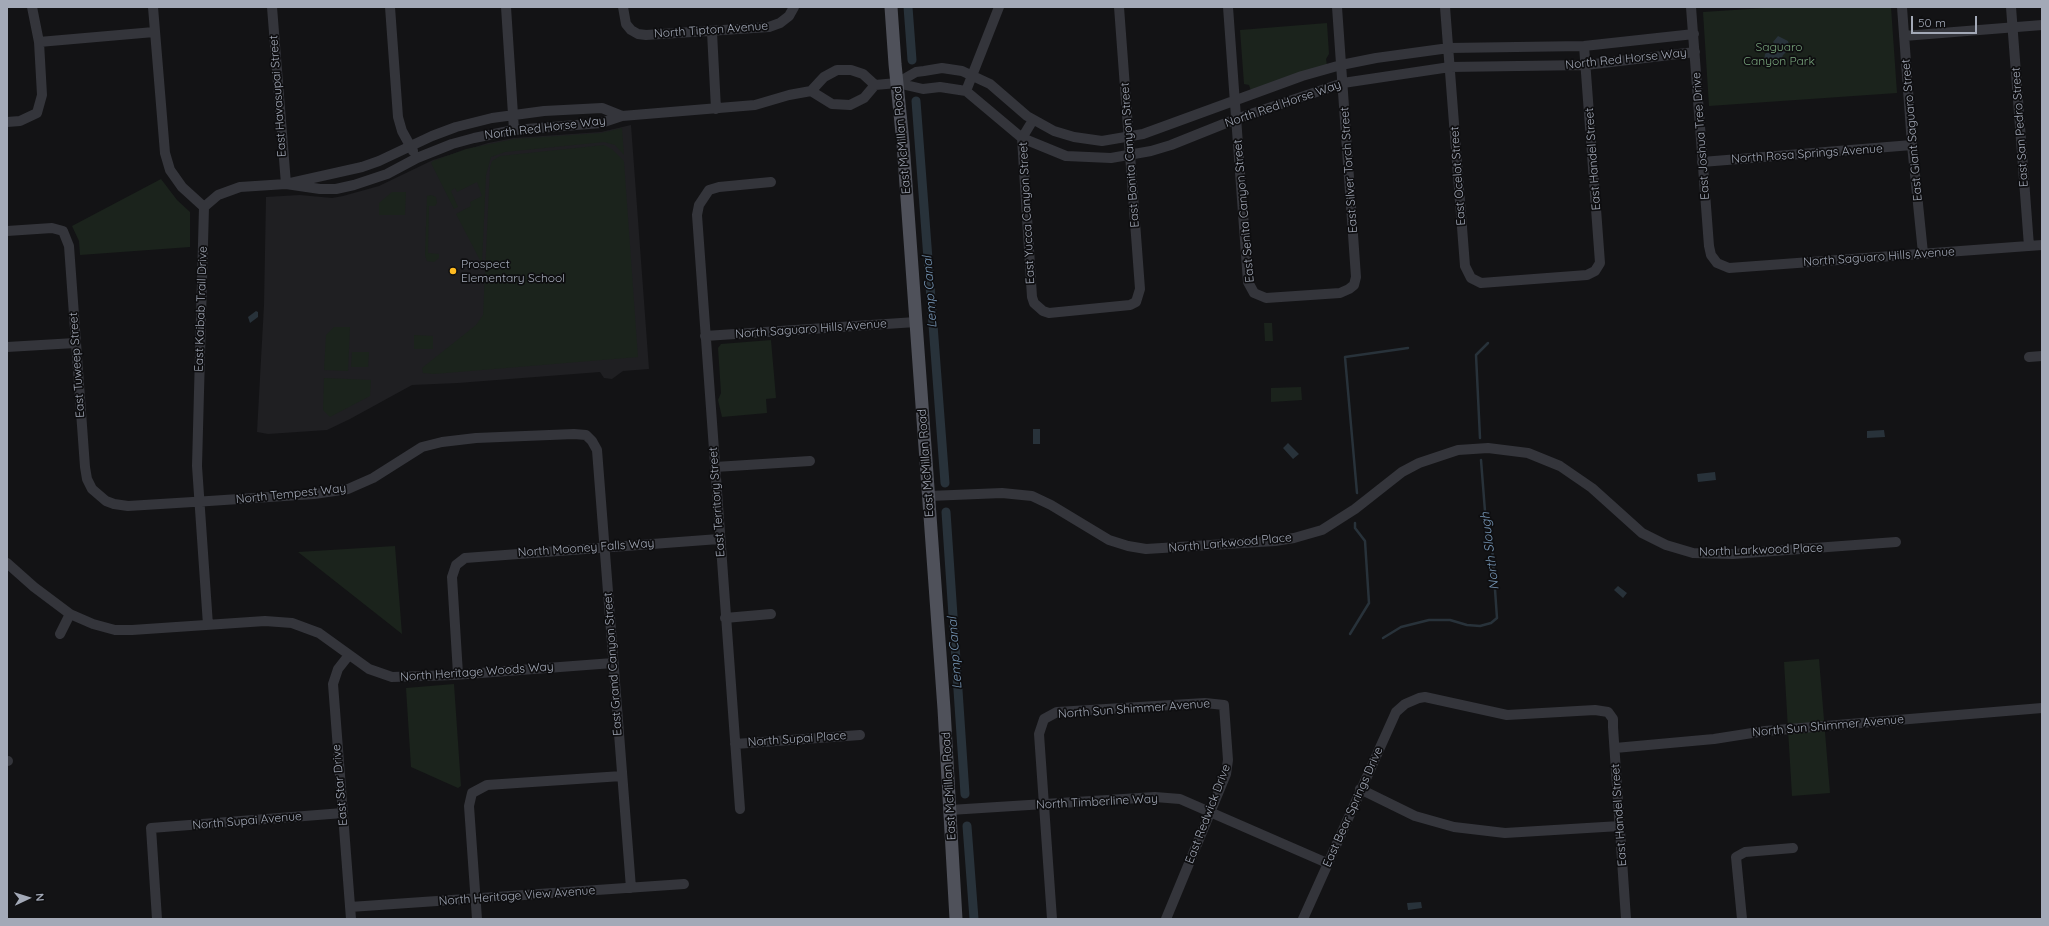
<!DOCTYPE html>
<style>
body{margin:0}
#map{position:relative;width:2049px;height:926px;overflow:hidden;background:#131315;font-family:Quicksand,sans-serif}
canvas{display:block}
.frame{position:absolute;inset:0;border:8px solid #a3a9b7;pointer-events:none}
.north{position:absolute;left:8px;top:878px;width:40px;height:40px;-webkit-text-stroke:3px #0e0e10;paint-order:stroke;rotate:86deg;font-size:11px;font-weight:700;line-height:16px;text-align:center;color:#a3a9b7}
.north::after{content:'';display:block;margin:auto;width:14px;height:18px;background:#a3a9b7;clip-path:polygon(50% 0,100% 100%,50% 72%,0 100%)}
.scale{position:absolute;left:1911px;top:16px;width:66px;height:18px;box-sizing:border-box;border:2px solid #a3a9b7;border-top:0;padding-left:5px;font-size:12px;line-height:14px;white-space:nowrap;color:#a3a9b7;-webkit-text-stroke:3px #0e0e10;paint-order:stroke}
</style>
<div id="map">
<canvas width="2049" height="926"></canvas>
<div class="frame"></div>
<div class="north">N</div>
<div class="scale">50 m</div>
</div>
<script>
const g = document.querySelector('canvas').getContext('2d');
g.lineJoin = 'round';
function paint(path, color) { g.fillStyle = color; g.fill(path, 'evenodd'); }
const poly = rows => new Path2D(rows.map(r => 'M' + r).join(''));
function stroke(path, color, width, dash) { g.strokeStyle = color; g.lineWidth = width; g.lineCap = dash ? 'butt' : 'round'; g.setLineDash(dash || []); g.stroke(path); }
function drawText(font, color, halo, rows, align = 'center') {
  g.font = font + ' Quicksand,sans-serif'; g.lineWidth = 3.5; g.setLineDash([]); g.textBaseline = 'middle'; g.strokeStyle = halo; g.fillStyle = color; for (const [text, x, y, turn = 0] of rows) {
    g.save(); g.translate(x, y); g.rotate((+turn || 0) * Math.PI / 180); g.textAlign = isNaN(turn) ? turn : align; if (halo) g.strokeText(text, 0, 0); g.fillText(text, 0, 0); g.restore();
  }
}
paint(poly([
 [631,125,649,369,623,371,612,379,604,378,600,372,458,383,412,385,350,419,327,430,268,434,257,432,264,305,266,197,300,195,332,198,343,196,379,186,433,160,488,143,514,138,601,132]
]), '#1f1f22');
paint(poly([
 [1780,7,1891,7,1897,93,1709,106,1703,12],
 [1327,23,1329,54,1326,59,1327,65,1251,91,1249,85,1244,84,1240,30],
 [622,128,624,155,615,145,604,142,505,152,491,157,486,175,482,264,456,214,471,206,470,202,482,196,477,182,457,192,455,188,451,191,458,207,454,209,431,163,433,161,466,149,514,139,601,133],
 [604,145,612,149,624,161,638,357,434,374,423,373,422,368,476,325,483,315,490,167,492,161,500,156],
 [161,179,177,200,190,212,190,247,80,255,79,241,72,226],
 [392,192,406,192,405,215,379,215,379,203],
 [431,195,436,197,437,203,435,206,429,206,428,253,439,254,439,258,434,262,427,261,425,255,427,196],
 [1264,323,1272,323,1273,341,1265,341],
 [334,327,350,327,348,371,324,370,326,335],
 [414,335,433,336,433,349,414,349],
 [771,340,776,398,766,399,767,413,722,417,718,400,721,393,718,348,721,344],
 [352,352,369,352,368,367,351,367],
 [324,378,371,380,370,396,330,417,323,410],
 [1301,387,1302,400,1271,402,1271,388],
 [395,546,402,634,298,552],
 [1819,659,1830,793,1792,796,1784,662],
 [454,684,461,786,458,788,411,767,406,688]
]), '#1b231c');
paint(poly([
 [1778,36,1788,41,1790,48,1783,55,1779,65,1768,66,1764,61,1765,54,1774,48,1775,44,1773,42],
 [256,311,258,312,258,317,250,323,248,317],
 [1033,429,1040,429,1040,444,1033,444],
 [1884,430,1885,437,1867,438,1867,431],
 [1288,443,1299,454,1293,459,1283,448],
 [1715,472,1716,480,1698,482,1697,474],
 [1618,586,1627,593,1623,598,1614,590],
 [1421,902,1422,908,1408,910,1407,903]
]), '#28323a');
stroke(poly([
 [1480,438,1476,355,1488,343],
 [1357,493,1345,357,1408,348],
 [1350,634,1369,603,1365,541,1355,528,1355,523],
 [1383,638,1401,627,1429,620,1450,620,1467,625,1480,626,1491,623,1497,618,1492,547,1487,537,1481,460]
]), '#28323a', 2.5);
stroke(poly([
 [908,7,912,60],
 [916,101,945,483],
 [946,512,965,794],
 [967,826,974,919]
]), '#28323a', 9);
stroke(poly([
 [153,7,165,153,170,170,182,187,204,207],
 [272,7,286,184],
 [390,7,398,117,402,131,413,151],
 [506,7,514,130],
 [623,7,626,24,631,30,638,34,646,35,769,27,780,23,789,16,794,7],
 [1228,7,1248,282,1254,293,1266,298,1340,293,1349,289,1354,285,1356,277,1337,7],
 [1445,7,1465,266,1471,278,1481,283,1587,275,1595,271,1600,263,1584,46],
 [1691,7,1709,246,1711,255,1717,263,1729,268,2042,245],
 [1902,7,1912,145,1923,253],
 [2011,7,2029,246],
 [712,32,716,109],
 [1904,36,2042,25],
 [39,42,154,32],
 [897,83,916,72,924,71,942,68,962,71,990,84,1027,116,1054,131,1074,137,1102,141,1143,134,1302,76,1341,65,1376,58,1449,48,1584,46,1694,34],
 [811,91,832,104,850,105,864,98,875,85],
 [966,91,999,7],
 [1033,120,1022,138,1032,297,1034,303,1043,311,1049,313,1130,305,1136,302,1140,289,1119,7],
 [7,122,20,121,37,113,42,95,39,42,32,7],
 [1702,162,1912,145],
 [286,184,320,189,336,189,354,185,387,174,417,158,452,144,474,138,514,130,601,123,622,116,755,105,789,95,811,91,824,77,837,70,851,70,863,74,875,85,897,83,923,89,940,87,966,91,1022,138,1066,156,1111,158,1151,151,1171,145,1236,119,1343,83,1450,67,1586,65,1695,52],
 [204,207,218,195,240,187,286,184,362,167,379,161,432,136,456,127,492,118,544,111,602,108,622,116],
 [204,207,197,466,208,625],
 [7,231,52,228,63,231,69,246,85,467,87,479,92,489,106,501,114,504,128,506,209,501,314,494,348,489,373,478,422,447,442,442,476,438,574,434,586,435,592,441,597,450,631,888],
 [705,336,916,322],
 [7,347,75,343],
 [2029,357,2042,356],
 [715,467,810,461],
 [929,496,1002,493,1032,496,1051,505,1109,540,1128,546,1146,549,1275,541,1294,538,1322,530,1355,509,1402,472,1419,463,1458,450,1488,448,1528,453,1560,466,1592,488,1642,533,1666,545,1693,553,1733,554,1896,542],
 [7,563,34,587,70,614,93,624,115,630,132,630,265,621,292,623,319,633,369,669,392,677,454,675,613,663],
 [725,618,771,614],
 [60,634,70,614],
 [349,655,338,669,333,684,351,919],
 [458,674,452,577,456,565,465,558,719,539],
 [735,744,860,735],
 [1615,748,1714,739,1765,731,2042,708],
 [7,761,8,761],
 [1360,789,1415,816,1454,827,1505,833,1620,826],
 [740,809,697,215,699,205,709,190,719,187,771,182],
 [950,810,1155,797,1180,799,1327,863],
 [350,907,684,884],
 [157,919,151,828,343,813],
 [477,919,469,806,472,793,487,785,622,776],
 [1052,919,1039,734,1044,719,1057,712,1205,703,1224,705,1228,760,1226,774,1166,919],
 [1303,919,1396,712,1405,704,1419,698,1425,697,1507,715,1595,710,1608,712,1613,719,1613,727,1626,919],
 [1742,919,1736,857,1745,852,1793,848]
]), '#34353b', 10);
stroke(poly([
 [891,7,895,64,903,143,944,709,956,919]
]), '#4f515a', 13);
for (const [x, y, r, color] of [
 [453,271,4,"#ffbb21"]
]) { const dot = new Path2D(); dot.arc(x, y, r, 0, 2 * Math.PI); g.fillStyle = color; g.fill(dot); stroke(dot, '#0e0e10', 1.5); }
drawText('12px', '#a3a9b7', '#0e0e10', [
 ["North Tipton Avenue",711,30,-4],
 ["North Red Horse Way",1626,59,-6],
 ["East Havasupai Street",278,96,-94],
 ["North Red Horse Way",1283,104,-19],
 ["East San Pedro Street",2020,127,-94],
 ["North Red Horse Way",545,128,-7],
 ["East Giant Saguaro Street",1912,130,-95],
 ["East Joshua Tree Drive",1701,136,-94],
 ["East McMillan Road",902,140,-95],
 ["North Rosa Springs Avenue",1807,154,-4],
 ["East Bonita Canyon Street",1130,155,-94],
 ["East Handel Street",1593,159,-94],
 ["East Silver Torch Street",1349,170,-94],
 ["East Ocelot Street",1458,176,-94],
 ["East Senita Canyon Street",1244,211,-95],
 ["East Yucca Canyon Street",1027,213,-93],
 ["North Saguaro Hills Avenue",1879,257,-4],
 ["East Kaibab Trail Drive",201,309,-88],
 ["North Saguaro Hills Avenue",811,329,-4],
 ["East Tuweep Street",77,365,-94],
 ["East McMillan Road",926,463,-94],
 ["North Tempest Way",291,494,-6],
 ["East Territory Street",717,502,-94],
 ["North Larkwood Place",1230,543,-5],
 ["North Mooney Falls Way",586,548,-4],
 ["North Larkwood Place",1761,550,-2],
 ["East Grand Canyon Street",613,664,-94],
 ["North Heritage Woods Way",477,672,-4],
 ["North Sun Shimmer Avenue",1134,709,-4],
 ["North Sun Shimmer Avenue",1828,726,-5],
 ["North Supai Place",797,739,-4],
 ["East Star Drive",340,785,-95],
 ["East McMillan Road",949,786,-93],
 ["North Timberline Way",1097,802,-3],
 ["East Bear Springs Drive",1353,807,-66],
 ["East Redwick Drive",1208,814,-69],
 ["East Handel Street",1619,815,-94],
 ["North Supai Avenue",247,821,-5],
 ["North Heritage View Avenue",517,896,-4]
]);
drawText('12px', '#78a47c', '#0e0e10', [
 ["Saguaro",1779,47],
 ["Canyon Park",1779,61]
]);
drawText('12px', '#a3a9b7', '#0e0e10', [
 ["Prospect",461,264],
 ["Elementary School",461,278]
], 'left');
drawText('italic 13px', '#7696b6', '#0e0e10', [
 ["Lemp Canal",930,292,-94],
 ["North Slough",1490,551,-97],
 ["Lemp Canal",955,653,-94]
]);
</script>
